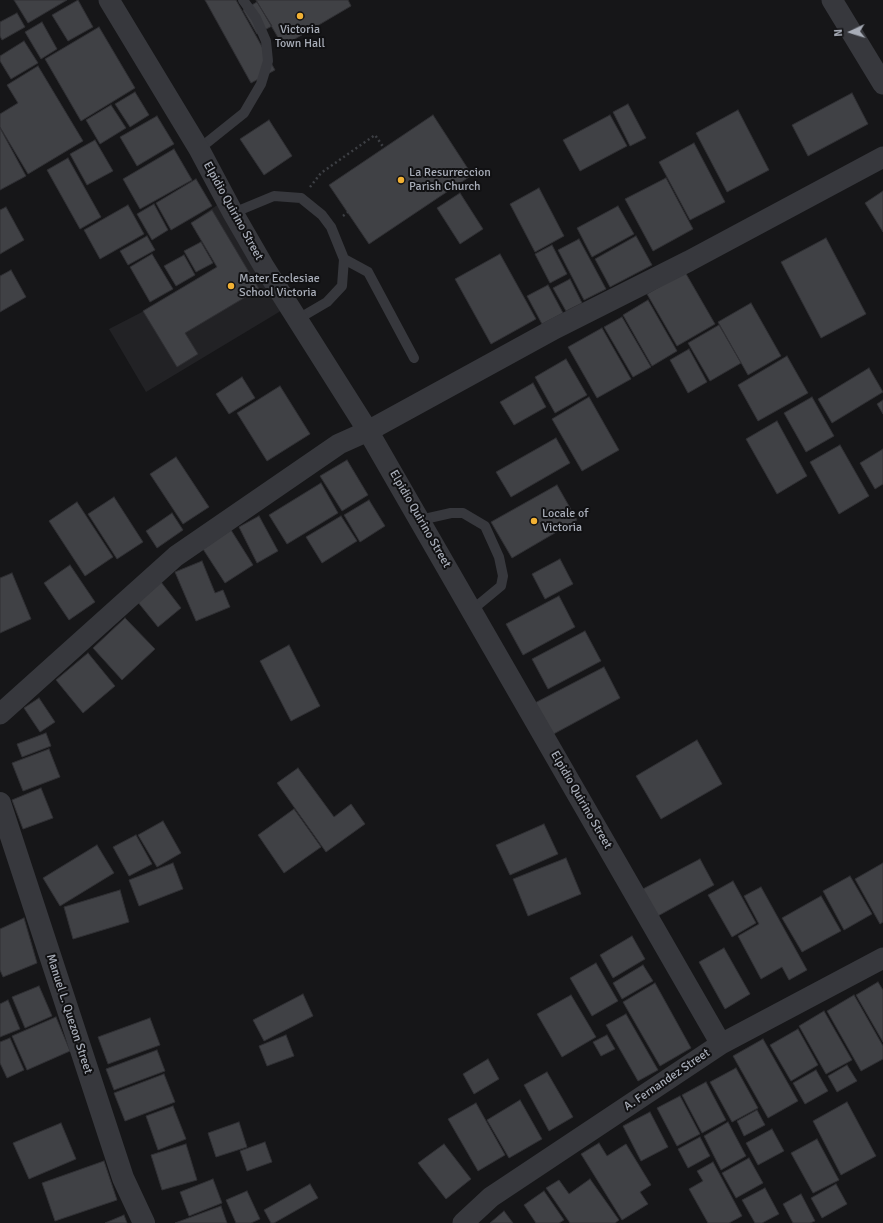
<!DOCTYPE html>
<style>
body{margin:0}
#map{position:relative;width:883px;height:1223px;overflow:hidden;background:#161618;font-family:Signika,sans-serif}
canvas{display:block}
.north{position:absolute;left:831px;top:12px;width:40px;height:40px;-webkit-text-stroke:3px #111113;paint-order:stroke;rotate:266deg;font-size:11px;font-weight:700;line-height:16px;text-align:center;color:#a8adb8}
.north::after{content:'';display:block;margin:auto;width:14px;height:18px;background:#a8adb8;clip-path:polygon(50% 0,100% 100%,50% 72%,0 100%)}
</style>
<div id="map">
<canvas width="883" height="1223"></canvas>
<div class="north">N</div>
</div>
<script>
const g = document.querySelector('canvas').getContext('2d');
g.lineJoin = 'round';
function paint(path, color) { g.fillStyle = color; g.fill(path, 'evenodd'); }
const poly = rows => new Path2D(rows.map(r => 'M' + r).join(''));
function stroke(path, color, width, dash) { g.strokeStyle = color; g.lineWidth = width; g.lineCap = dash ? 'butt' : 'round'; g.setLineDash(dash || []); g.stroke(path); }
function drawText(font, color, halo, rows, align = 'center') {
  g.font = font + ' Signika,sans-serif'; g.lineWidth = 4; g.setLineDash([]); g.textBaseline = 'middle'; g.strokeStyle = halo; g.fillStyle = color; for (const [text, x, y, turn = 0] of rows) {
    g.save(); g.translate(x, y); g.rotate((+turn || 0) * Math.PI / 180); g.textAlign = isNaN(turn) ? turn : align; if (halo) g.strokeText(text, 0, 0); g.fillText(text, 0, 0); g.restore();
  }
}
paint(poly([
 [226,199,289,306,146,392,109,329,144,311,217,267,191,223]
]), '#222225');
const building = poly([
 [14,0,67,0,28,23,14,0],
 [78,0,93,27,68,41,52,15,78,0],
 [205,0,236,0,275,70,251,83,205,0],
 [256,0,348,0,351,6,283,46,256,0],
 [257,2,272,26,257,34,243,10,257,2],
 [17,13,25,27,2,40,0,36,0,22,17,13],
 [42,22,57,49,41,59,25,32,42,22],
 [99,27,135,88,81,121,45,59,99,27],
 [24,41,38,63,11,79,0,61,0,56,24,41],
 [38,66,83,141,28,174,0,127,0,114,18,103,7,85,38,66],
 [135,92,149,115,130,127,115,104,135,92],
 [852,93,868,124,808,156,792,125,852,93],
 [628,104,646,138,630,146,613,112,628,104],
 [111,105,126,128,100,144,86,120,111,105],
 [738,110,769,170,727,192,696,133,738,110],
 [433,115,472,175,369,244,329,185,433,115],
 [610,115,627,146,580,171,563,140,610,115],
 [157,116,174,144,137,166,120,137,157,116],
 [269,120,292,156,264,175,240,139,269,120],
 [0,128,26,176,0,190,0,128],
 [95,140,113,171,87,185,70,154,95,140],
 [694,143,725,202,690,220,659,162,694,143],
 [174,149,192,180,140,209,123,179,174,149],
 [68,158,101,217,80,229,47,170,68,158],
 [666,178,693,229,653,251,625,199,666,178],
 [196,179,212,206,171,230,156,203,196,179],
 [539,188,564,236,535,252,510,204,539,188],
 [883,191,883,232,865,203,883,191],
 [460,193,483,229,460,244,437,208,460,193],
 [154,204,168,230,152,240,137,214,154,204],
 [128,205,144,234,100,259,84,230,128,205],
 [618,206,634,234,592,257,577,228,618,206],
 [6,207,24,240,0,254,0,210,6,207],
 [212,210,259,289,185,333,198,354,177,367,143,311,217,267,191,223,212,210],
 [147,236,155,250,128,265,120,251,147,236],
 [636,236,652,265,610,287,595,259,636,236],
 [826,238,866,314,821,338,781,262,826,238],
 [579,239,606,289,584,300,558,250,579,239],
 [201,242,213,263,196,272,184,251,201,242],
 [552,245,567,274,550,283,535,254,552,245],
 [152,254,173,289,150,302,130,267,152,254],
 [500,254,536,319,491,344,455,279,500,254],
 [184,255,195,275,176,286,164,266,184,255],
 [11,270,26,297,0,312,0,276,11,270],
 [685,272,715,324,677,346,647,294,685,272],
 [570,279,582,303,566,311,553,288,570,279],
 [548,285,563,313,542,324,527,296,548,285],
 [648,300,677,351,652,366,623,315,648,300],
 [751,303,781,356,748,375,718,322,751,303],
 [622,317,651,367,633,377,604,327,622,317],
 [719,325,741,363,710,381,688,343,719,325],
 [602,328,631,379,597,398,568,347,602,328],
 [689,349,707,382,688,393,670,360,689,349],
 [787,356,808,393,758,421,738,385,787,356],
 [566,359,587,395,555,413,535,377,566,359],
 [869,368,883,392,832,423,818,399,869,368],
 [242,377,255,398,229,414,216,394,242,377],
 [533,383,546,407,514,425,500,402,533,383],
 [280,386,310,434,267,461,237,413,280,386],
 [589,397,619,450,582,471,552,419,589,397],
 [812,397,834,436,806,452,784,413,812,397],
 [883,400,883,414,877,404,883,400],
 [777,421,807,476,777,494,746,439,777,421],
 [556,438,570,463,511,497,496,472,556,438],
 [840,445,869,496,839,514,810,462,840,445],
 [883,449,883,484,875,489,860,463,883,449],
 [176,457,209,507,183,524,150,474,176,457],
 [347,460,368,495,342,511,320,476,347,460],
 [321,483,338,513,287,544,269,515,321,483],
 [557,485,577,520,512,558,491,522,557,485],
 [114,497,143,542,117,559,88,514,114,497],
 [369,500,385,526,360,542,344,515,369,500],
 [77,502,113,557,85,576,49,521,77,502],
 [172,513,183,530,157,548,146,531,172,513],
 [259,516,278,551,257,563,239,527,259,516],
 [341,516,357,541,322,563,306,537,341,516],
 [231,530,253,565,225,583,203,549,231,530],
 [560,559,573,584,545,599,532,574,560,559],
 [202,561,215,593,223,590,230,607,196,621,175,572,202,561],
 [70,565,95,602,69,620,44,583,70,565],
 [12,573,31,619,0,633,0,578,12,573],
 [161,582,181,608,158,627,137,601,161,582],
 [559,596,575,627,523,655,506,624,559,596],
 [125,618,155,649,122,680,93,648,125,618],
 [585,631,601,661,548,689,532,659,585,631],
 [289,645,320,706,291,721,260,661,289,645],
 [88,653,115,686,83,713,56,680,88,653],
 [604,667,620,698,548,737,531,705,604,667],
 [39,698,55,722,40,732,24,708,39,698],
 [46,733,51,746,22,757,17,744,46,733],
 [697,740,722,784,661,819,636,776,697,740],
 [49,749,60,777,23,791,12,763,49,749],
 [298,768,334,817,351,804,365,824,326,852,277,783,298,768],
 [41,788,53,818,23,829,12,800,41,788],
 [294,809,321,847,284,873,258,835,294,809],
 [163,821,181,853,157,867,138,835,163,821],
 [544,824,558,854,510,875,496,845,544,824],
 [136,835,152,864,129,876,113,847,136,835],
 [97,845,114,873,60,906,43,878,97,845],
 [566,858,581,894,528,916,513,879,566,858],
 [700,859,714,885,656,917,641,890,700,859],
 [173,863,183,889,139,906,129,880,173,863],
 [883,863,883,922,880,924,855,879,883,863],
 [850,876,872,914,844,930,823,891,850,876],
 [733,881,756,923,732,937,708,895,733,881],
 [761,887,807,970,789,980,782,967,761,979,738,936,759,924,744,896,761,887],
 [120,890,129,922,73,939,64,907,120,890],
 [821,896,841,931,802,952,782,918,821,896],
 [24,918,37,963,3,977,0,970,0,929,24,918],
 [632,936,645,959,613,978,600,955,632,936],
 [724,948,750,994,725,1009,699,962,724,948],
 [596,963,618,1001,592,1016,570,978,596,963],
 [643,965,653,981,622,999,613,983,643,965],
 [878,982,883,990,883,1042,856,995,878,982],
 [655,983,691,1048,660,1066,623,1002,655,983],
 [39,986,52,1016,25,1028,12,997,39,986],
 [303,994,313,1016,264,1041,253,1020,303,994],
 [571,995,596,1037,562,1057,537,1014,571,995],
 [854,995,883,1046,883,1059,861,1071,827,1011,854,995],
 [8,1000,20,1029,0,1037,0,1004,8,1000],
 [824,1011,852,1060,826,1074,799,1026,824,1011],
 [626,1014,658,1070,638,1081,606,1025,626,1014],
 [56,1017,70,1051,27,1070,12,1036,56,1017],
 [150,1018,160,1045,108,1064,98,1037,150,1018],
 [798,1029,818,1065,791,1081,770,1045,798,1029],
 [286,1035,294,1056,267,1066,259,1046,286,1035],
 [607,1035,615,1049,601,1056,593,1042,607,1035],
 [10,1038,24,1070,7,1078,0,1063,0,1042,10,1038],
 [763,1039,798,1101,768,1118,733,1056,763,1039],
 [157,1050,165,1071,114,1090,106,1069,157,1050],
 [488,1059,499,1079,474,1094,463,1074,488,1059],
 [847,1065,857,1081,837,1092,828,1076,847,1065],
 [736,1068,758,1108,732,1122,710,1082,736,1068],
 [816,1070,828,1091,805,1104,793,1083,816,1070],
 [547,1072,573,1117,549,1131,524,1085,547,1072],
 [164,1074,175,1102,125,1121,114,1093,164,1074],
 [706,1082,726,1120,702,1133,682,1095,706,1082],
 [680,1096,700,1134,677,1146,657,1108,680,1096],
 [520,1100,542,1139,509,1158,487,1120,520,1100],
 [847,1102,876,1156,841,1175,813,1121,847,1102],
 [476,1103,505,1155,478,1171,448,1119,476,1103],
 [173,1106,186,1139,158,1150,146,1116,173,1106],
 [757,1110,765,1125,744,1136,737,1121,757,1110],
 [650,1112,668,1147,641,1161,623,1126,650,1112],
 [239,1122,247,1147,216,1157,208,1133,239,1122],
 [728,1122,746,1156,721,1170,704,1136,728,1122],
 [61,1123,76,1159,29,1179,13,1143,61,1123],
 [772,1129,784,1151,758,1165,746,1143,772,1129],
 [700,1137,710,1156,688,1168,678,1149,700,1137],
 [817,1139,839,1180,813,1193,791,1153,817,1139],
 [265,1142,272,1162,247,1171,240,1151,265,1142],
 [599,1143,607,1156,626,1144,651,1185,640,1192,648,1204,622,1220,581,1154,599,1143],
 [186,1144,197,1180,162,1190,151,1155,186,1144],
 [444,1144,471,1179,446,1199,418,1163,444,1144],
 [749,1158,763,1183,736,1198,722,1173,749,1158],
 [104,1161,117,1200,55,1221,42,1183,104,1161],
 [713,1162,742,1216,729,1223,708,1223,689,1189,703,1181,697,1171,713,1162],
 [213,1179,222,1203,189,1216,180,1192,213,1179],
 [590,1179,619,1220,615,1223,570,1223,546,1188,559,1180,569,1194,590,1179],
 [310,1184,318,1198,274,1223,271,1223,264,1210,310,1184],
 [836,1184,847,1204,822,1218,811,1198,836,1184],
 [765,1188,779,1214,762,1223,755,1223,742,1200,765,1188],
 [247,1191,260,1219,251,1223,236,1223,226,1200,247,1191],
 [544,1191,564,1220,559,1223,536,1223,524,1205,544,1191],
 [801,1194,815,1221,810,1223,793,1223,783,1204,801,1194],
 [221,1206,227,1223,175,1223,221,1206],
 [504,1211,513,1223,490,1223,504,1211],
 [124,1215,127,1223,105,1223,124,1215]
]);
paint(building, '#404145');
stroke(building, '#303034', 1);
stroke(poly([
 [310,187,321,173,375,135,384,148],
 [343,216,348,212]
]), '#3d3f44', 2.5, [2, 3]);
stroke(poly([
 [199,149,244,113,261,84,268,61,266,41,256,18,243,0],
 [233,213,274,196,301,198,322,215,331,227,344,259,342,286,327,302,298,319],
 [344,259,368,272,414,358],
 [420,520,451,513,463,513,485,526,499,557,503,576,501,586,472,610]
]), '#37383d', 10);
stroke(poly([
 [109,0,199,149,233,213,263,265,368,431,721,1044],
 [832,0,883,84],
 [0,714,176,556,339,444,368,431,556,328,689,261,883,157],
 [463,1223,491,1197,721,1044,883,958]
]), '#37383d', 21);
stroke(poly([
 [0,803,123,1178,144,1223]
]), '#37383d', 22);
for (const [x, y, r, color] of [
 [300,16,4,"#f2b134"],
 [401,180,4,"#f2b134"],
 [231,286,4,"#f2b134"],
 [534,521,4,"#f2b134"]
]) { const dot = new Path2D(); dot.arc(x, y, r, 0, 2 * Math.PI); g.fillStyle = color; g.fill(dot); stroke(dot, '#111113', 1.5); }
drawText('12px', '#a8adb8', '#111113', [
 ["Victoria",300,30,"center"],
 ["Town Hall",300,44,"center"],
 ["La Resurreccion",409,173],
 ["Parish Church",409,187],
 ["Mater Ecclesiae",239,279],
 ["School Victoria",239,293],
 ["Locale of",542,514],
 ["Victoria",542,528]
], 'left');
drawText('12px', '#a8adb8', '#111113', [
 ["Elpidio Quirino Street",233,211,61],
 ["Elpidio Quirino Street",420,519,60],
 ["Elpidio Quirino Street",581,800,60],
 ["Manuel L. Quezon Street",69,1014,72],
 ["A. Fernandez Street",667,1080,-34]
]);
</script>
